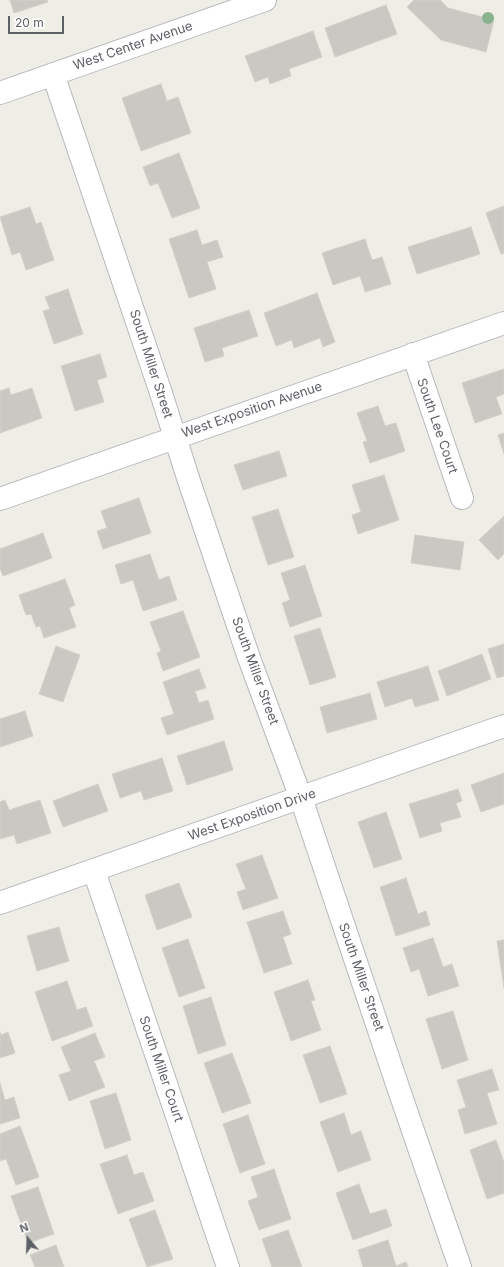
<!DOCTYPE html>
<style>
body{margin:0}
#map{position:relative;width:504px;height:1267px;overflow:hidden;background:#efeee6;font-family:Inter,sans-serif}
canvas{display:block}
.north{position:absolute;left:8px;top:1219px;width:40px;height:40px;-webkit-text-stroke:3px #fff;paint-order:stroke;rotate:341deg;font-size:11px;font-weight:700;line-height:16px;text-align:center;color:#5d6065}
.north::after{content:'';display:block;margin:auto;width:14px;height:18px;background:#5d6065;clip-path:polygon(50% 0,100% 100%,50% 72%,0 100%)}
.scale{position:absolute;left:8px;top:16px;width:56px;height:18px;box-sizing:border-box;border:2px solid #5d6065;border-top:0;padding-left:5px;font-size:12px;line-height:14px;white-space:nowrap;color:#5d6065;-webkit-text-stroke:3px #fff;paint-order:stroke}
</style>
<div id="map">
<canvas width="504" height="1267"></canvas>
<div class="north">N</div>
<div class="scale">20 m</div>
</div>
<script>
const g = document.querySelector('canvas').getContext('2d');
g.lineJoin = 'round';
function paint(path, color) { g.fillStyle = color; g.fill(path, 'evenodd'); }
const poly = rows => new Path2D(rows.map(r => 'M' + r).join(''));
function stroke(path, color, width, dash) { g.strokeStyle = color; g.lineWidth = width; g.lineCap = dash ? 'butt' : 'round'; g.setLineDash(dash || []); g.stroke(path); }
function drawText(font, color, halo, rows, align = 'center') {
  g.font = font + ' Inter,sans-serif'; g.lineWidth = 3.5; g.setLineDash([]); g.textBaseline = 'middle'; g.strokeStyle = halo; g.fillStyle = color; for (const [text, x, y, turn = 0] of rows) {
    g.save(); g.translate(x, y); g.rotate((+turn || 0) * Math.PI / 180); g.textAlign = isNaN(turn) ? turn : align; if (halo) g.strokeText(text, 0, 0); g.fillText(text, 0, 0); g.restore();
  }
}
const building = poly([
 [10,0,47,0,48,2,14,13,10,0],
 [414,0,440,0,448,8,494,20,486,52,441,40,407,7,414,0],
 [386,5,397,34,335,57,325,28,386,5],
 [313,31,322,57,289,69,291,76,270,84,268,77,255,82,245,56,313,31],
 [161,84,167,101,178,97,191,133,141,151,122,98,161,84],
 [179,153,200,208,172,218,158,183,150,186,143,167,179,153],
 [504,206,504,253,501,254,486,213,504,206],
 [30,207,36,224,41,222,54,260,26,270,20,252,12,255,0,217,30,207],
 [471,227,480,254,417,274,408,247,471,227],
 [197,230,202,245,217,240,223,257,207,262,216,289,189,298,169,239,197,230],
 [365,239,372,260,382,257,391,284,365,292,360,276,333,285,322,253,365,239],
 [68,289,83,334,54,344,43,311,50,309,45,297,68,289],
 [317,293,335,342,323,347,320,338,294,348,292,340,276,346,264,313,317,293],
 [249,310,258,336,222,348,224,356,205,362,194,328,249,310],
 [100,354,107,377,97,380,104,402,75,411,61,366,100,354],
 [504,369,504,394,496,397,502,414,475,423,462,383,504,369],
 [9,388,11,395,32,388,42,418,0,433,0,391,9,388],
 [378,406,385,426,396,423,405,451,370,463,363,442,367,441,357,413,378,406],
 [504,433,504,454,498,435,504,433],
 [279,451,287,476,243,490,234,465,279,451],
 [384,475,399,520,358,534,352,515,361,512,352,485,384,475],
 [139,498,151,533,103,549,97,531,107,528,101,511,139,498],
 [278,509,294,557,268,565,252,517,278,509],
 [504,516,504,554,498,560,479,540,504,516],
 [43,533,52,558,3,576,0,568,0,549,43,533],
 [415,535,464,542,460,570,411,563,415,535],
 [150,554,159,580,169,576,177,600,143,611,133,580,121,584,115,565,150,554],
 [305,565,322,616,290,627,282,603,290,600,281,573,305,565],
 [65,579,75,605,69,608,76,627,44,638,40,626,36,627,31,614,26,615,19,595,65,579],
 [183,611,200,657,163,671,157,653,161,651,150,622,183,611],
 [320,628,336,677,310,685,294,636,320,628],
 [504,644,504,676,497,678,488,649,504,644],
 [56,646,80,655,63,702,39,694,56,646],
 [482,654,491,679,447,696,438,671,482,654],
 [428,666,439,700,415,707,412,698,385,707,377,682,428,666],
 [199,669,206,688,195,691,199,703,208,700,214,719,167,735,161,718,174,714,163,682,199,669],
 [370,693,377,719,327,733,320,707,370,693],
 [25,711,33,736,0,747,0,719,25,711],
 [224,741,233,770,187,785,177,756,224,741],
 [162,758,173,791,144,800,141,791,120,798,112,774,162,758],
 [504,773,504,804,481,812,471,785,504,773],
 [98,784,108,811,63,827,53,801,98,784],
 [458,789,462,801,456,803,461,817,440,823,442,831,420,838,409,804,458,789],
 [5,800,9,810,40,800,51,833,17,844,14,835,0,839,0,802,5,800],
 [386,812,402,859,374,868,358,822,386,812],
 [262,855,278,898,243,910,237,892,246,889,236,864,262,855],
 [406,878,418,914,426,911,430,925,396,936,380,887,406,878],
 [179,883,192,917,157,930,145,895,179,883],
 [283,911,291,934,283,937,292,964,264,973,247,922,283,911],
 [59,927,69,961,37,971,27,936,59,927],
 [433,938,443,967,452,964,459,986,428,996,419,969,411,972,403,948,433,938],
 [188,939,205,988,179,997,162,948,188,939],
 [504,940,504,988,497,941,504,940],
 [308,980,315,1000,311,1001,321,1030,291,1041,274,992,308,980],
 [67,981,77,1010,86,1007,93,1026,52,1041,35,992,67,981],
 [211,997,226,1045,198,1054,183,1006,211,997],
 [453,1011,468,1060,442,1069,426,1019,453,1011],
 [0,1032,1,1035,8,1032,15,1053,0,1058,0,1032],
 [95,1033,105,1057,94,1061,105,1087,69,1101,59,1075,71,1071,61,1047,95,1033],
 [330,1046,347,1094,320,1103,303,1055,330,1046],
 [232,1053,251,1103,222,1113,204,1063,232,1053],
 [492,1069,499,1090,487,1093,497,1124,465,1134,458,1110,466,1107,457,1080,492,1069],
 [0,1083,5,1100,14,1097,20,1118,0,1124,0,1083],
 [116,1093,131,1140,105,1149,90,1101,116,1093],
 [344,1113,351,1135,361,1131,371,1160,338,1172,320,1122,344,1113],
 [248,1115,265,1164,240,1173,223,1124,248,1115],
 [20,1126,39,1177,16,1185,6,1159,0,1161,0,1134,20,1126],
 [496,1140,504,1162,504,1193,487,1199,470,1150,496,1140],
 [127,1155,134,1175,143,1172,154,1201,118,1214,100,1164,127,1155],
 [274,1169,291,1219,259,1230,248,1201,258,1197,251,1177,274,1169],
 [359,1184,370,1214,386,1209,392,1226,353,1240,336,1193,359,1184],
 [38,1187,54,1234,28,1243,11,1196,38,1187],
 [155,1210,173,1259,147,1267,129,1219,155,1210],
 [288,1230,302,1267,272,1267,262,1239,288,1230],
 [388,1240,396,1266,406,1262,408,1267,363,1267,358,1250,388,1240],
 [56,1245,64,1267,35,1267,30,1255,56,1245]
]);
paint(building, '#cac8c2');
stroke(building, '#d3d0c4', 1);
const minor = poly([
 [53,74,160,390,189,481,249,658,301,798,399,1090,460,1267],
 [0,93,265,0],
 [413,354,462,498],
 [0,499,504,323],
 [94,871,228,1267],
 [0,903,504,726]
]);
stroke(minor, '#b6b7bc', 24);
stroke(minor, '#fff', 22);
g.fillStyle = '#8bb28e';
for (const [x, y] of [
 [488,18]
]) { g.beginPath(); g.arc(x, y, 6, 0, 2 * Math.PI); g.fill(); }
drawText('13px', '#5d6065', '#fff', [
 ["West Center Avenue",133,46,-19],
 ["South Miller Street",151,364,72],
 ["West Exposition Avenue",252,410,-19],
 ["South Lee Court",437,426,71],
 ["South Miller Street",255,671,70],
 ["West Exposition Drive",252,815,-19],
 ["South Miller Street",361,977,71],
 ["South Miller Court",161,1069,71]
]);
</script>
